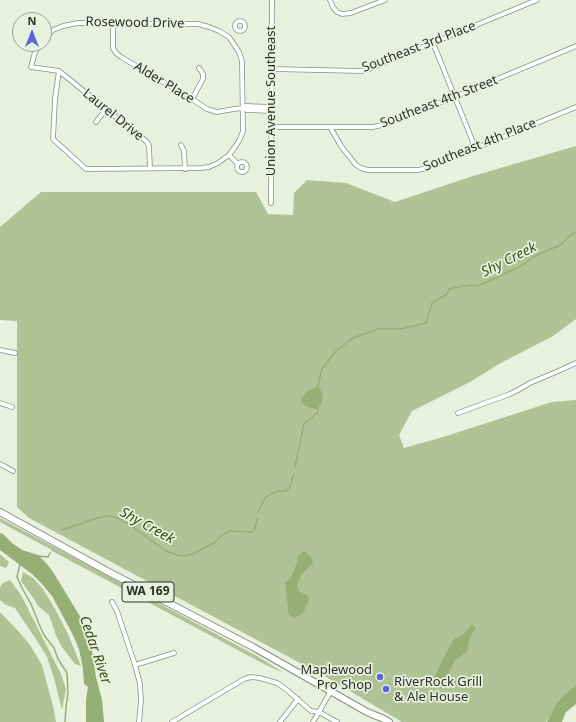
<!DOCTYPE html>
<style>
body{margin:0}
#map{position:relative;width:576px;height:722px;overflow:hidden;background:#e8f1de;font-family:"Noto Sans",sans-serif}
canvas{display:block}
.north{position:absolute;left:12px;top:12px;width:40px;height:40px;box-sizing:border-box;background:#e8f1de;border:1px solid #9da395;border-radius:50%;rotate:0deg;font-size:11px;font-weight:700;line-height:16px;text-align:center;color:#2c2f28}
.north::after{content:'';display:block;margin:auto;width:14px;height:18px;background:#6064dc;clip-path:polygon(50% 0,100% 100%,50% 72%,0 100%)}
</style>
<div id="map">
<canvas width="576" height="722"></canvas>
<div class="north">N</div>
</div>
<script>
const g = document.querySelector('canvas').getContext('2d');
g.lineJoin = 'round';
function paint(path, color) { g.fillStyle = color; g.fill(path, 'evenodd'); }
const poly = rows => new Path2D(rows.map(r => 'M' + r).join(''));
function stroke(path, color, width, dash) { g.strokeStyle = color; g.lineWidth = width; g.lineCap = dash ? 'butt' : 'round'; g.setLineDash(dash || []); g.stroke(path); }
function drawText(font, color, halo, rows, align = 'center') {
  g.font = font + ' "Noto Sans",sans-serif'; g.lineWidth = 3.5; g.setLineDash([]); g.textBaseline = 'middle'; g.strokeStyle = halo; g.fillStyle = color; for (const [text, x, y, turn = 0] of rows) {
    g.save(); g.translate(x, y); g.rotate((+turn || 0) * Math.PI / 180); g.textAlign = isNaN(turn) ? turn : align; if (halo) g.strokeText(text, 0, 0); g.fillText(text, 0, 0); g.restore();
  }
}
paint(poly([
 [576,146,576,319,553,336,499,364,470,382,412,411,399,435,404,448,443,437,552,402,576,400,576,685,546,722,402,722,328,678,29,518,17,507,17,321,0,320,0,227,41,192,256,192,268,214,293,215,294,193,307,180,346,183,395,202,473,176],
 [0,518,257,656,284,673,266,665,52,551,53,549,51,548,50,549,0,522],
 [0,554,9,562,6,568,0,566],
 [23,572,33,578,43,589,55,609,68,634,81,666,75,664,62,647,57,638,49,615,38,606,34,599,21,581],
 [10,580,21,595,61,674,66,689,62,710,54,678,47,657,39,644,15,608,6,605,0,600,0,587,3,583],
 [0,612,20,633,30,645,42,665,53,706,56,722,0,722]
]), '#afc396');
paint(poly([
 [317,387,320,388,323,395,321,404,318,408,316,409,308,407,302,403,301,398,308,391],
 [0,533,3,534,12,543,22,550,38,555,46,563,53,572,81,618,86,631,88,643,92,651,96,677,102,700,104,722,86,722,86,700,88,687,84,684,83,669,79,649,72,633,52,596,42,584,32,574,0,550],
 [303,552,306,552,311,557,313,563,301,575,297,586,299,591,308,596,309,600,307,605,303,613,298,616,294,617,289,615,288,612,288,607,285,582,290,579,297,563,298,556],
 [472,624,476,628,470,637,467,652,455,660,449,673,442,682,438,683,433,681,442,661,454,639,461,636,468,630],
 [576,685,576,704,566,712,562,722,547,722,557,703,564,695]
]), '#96af75');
stroke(poly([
 [317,389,322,369,336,351,353,338,378,329,401,329,426,323,432,303,447,294,449,289,470,285,478,286,521,266,535,256,562,244,569,236,576,232],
 [295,467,304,424,318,412,318,407],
 [258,512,265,498,271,494,278,491,286,491,289,488,294,474],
 [62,530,97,518,107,516,116,517,130,525,166,551,177,555,185,556,195,553,214,543,222,535,230,531,252,532,255,529,257,519],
 [52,550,52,549],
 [38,556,48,557,50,553],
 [20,564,17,577,22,588,31,604,39,624,44,635,54,648,58,659,67,673,68,692,66,707,65,722]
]), '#96af75', 1.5);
const street = poly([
 [330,0,333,7,337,12,342,14,351,13,385,0],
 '235 26a5 5 0 1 1 10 0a5 5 0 1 1-10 0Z',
 [113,24,113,48,116,53,121,57,192,99,207,109,217,112,234,109,243,108],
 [433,43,475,147],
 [41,44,35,52,31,67,59,71,55,99,53,139,86,169,201,168,209,167,218,163,229,155,235,147,240,139,243,131,242,61,239,52,229,37,219,31,209,27,198,24,78,23,63,26,53,30,44,40],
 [272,69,361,71,369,69,537,0],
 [59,71,147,142,149,146,150,168],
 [192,99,203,79,203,74,199,68],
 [271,107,246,106,243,108,247,110,272,111],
 [96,122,106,109],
 [272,127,373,127,382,125,454,97,576,46],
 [330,127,341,146,356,165,361,168,368,170,418,170,427,168,576,107],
 [181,145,184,151,185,169],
 [229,155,238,164],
 '237 167a5 5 0 1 1 10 0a5 5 0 1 1-10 0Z',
 [271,203,272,0],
 [0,350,15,353],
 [0,403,12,407],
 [458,413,510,394,518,390,530,383,556,372,576,363],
 [0,464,13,471],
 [112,602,117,611,135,665,140,684,141,701,139,722],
 [135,665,174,653],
 [172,722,244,679,251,677,260,678,277,683,287,690,311,711,319,712,337,722],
 [280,722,298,699],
 [313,722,331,691]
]);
const primary = poly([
 [0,512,105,570,253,647,367,712,384,719,389,722]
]);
stroke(street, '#878f7e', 5.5);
stroke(primary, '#878f7e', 8);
stroke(street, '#fff', 4);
stroke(primary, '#fff', 6);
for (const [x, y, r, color] of [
 [380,677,4,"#6064dc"],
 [386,689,4,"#6064dc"]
]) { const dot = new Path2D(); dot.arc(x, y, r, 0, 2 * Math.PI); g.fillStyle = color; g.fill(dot); stroke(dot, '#e8f1de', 1.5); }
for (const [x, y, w] of [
 [148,592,52]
]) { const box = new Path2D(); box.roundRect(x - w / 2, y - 10, w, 20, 3); g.fillStyle = '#e8f1de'; g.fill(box); stroke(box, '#2c2f28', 1); }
drawText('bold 12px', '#2c2f28', null, [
 ["WA 169",148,592]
]);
drawText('13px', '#2c2f28', '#e8f1de', [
 ["Rosewood Drive",135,23,1],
 ["Southeast 3rd Place",419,47,-21],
 ["Alder Place",164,83,31],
 ["Union Avenue Southeast",271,101,-90],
 ["Southeast 4th Street",439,102,-21],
 ["Laurel Drive",113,115,39],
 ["Southeast 4th Place",480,145,-22]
]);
drawText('13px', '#2c2f28', '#e8f1de', [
 ["Maplewood",372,670],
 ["Pro Shop",372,685],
 ["RiverRock Grill",394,682,"left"],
 ["& Ale House",394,697,"left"]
], 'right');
drawText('italic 14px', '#384e0f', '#e8f1de', [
 ["Shy Creek",509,260,-27],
 ["Shy Creek",147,526,29],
 ["Cedar River",95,650,71]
]);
</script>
